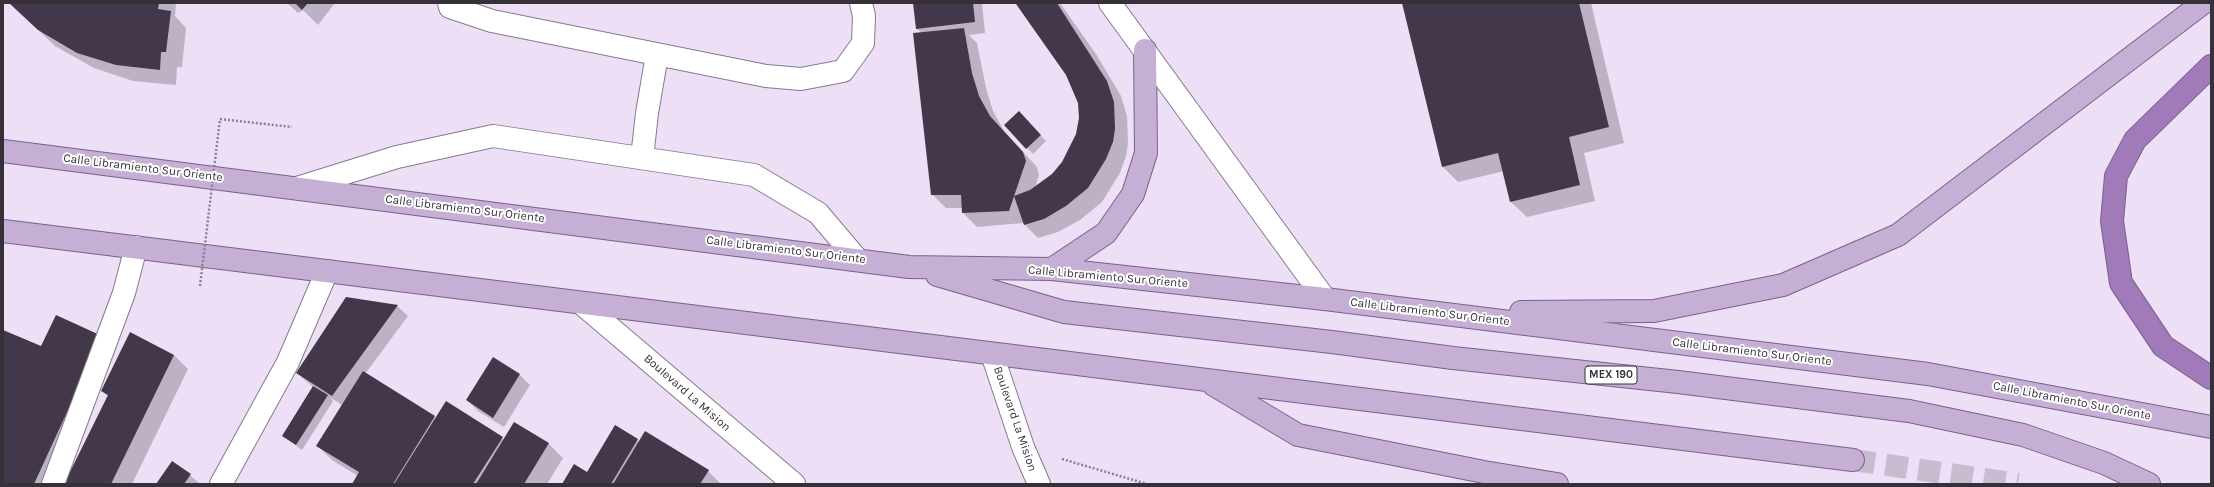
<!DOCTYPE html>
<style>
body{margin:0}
#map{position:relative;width:2214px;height:487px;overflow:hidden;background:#ecdff6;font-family:Karla,sans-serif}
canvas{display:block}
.frame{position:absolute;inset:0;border:4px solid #363139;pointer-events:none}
</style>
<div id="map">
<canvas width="2214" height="487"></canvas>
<div class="frame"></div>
</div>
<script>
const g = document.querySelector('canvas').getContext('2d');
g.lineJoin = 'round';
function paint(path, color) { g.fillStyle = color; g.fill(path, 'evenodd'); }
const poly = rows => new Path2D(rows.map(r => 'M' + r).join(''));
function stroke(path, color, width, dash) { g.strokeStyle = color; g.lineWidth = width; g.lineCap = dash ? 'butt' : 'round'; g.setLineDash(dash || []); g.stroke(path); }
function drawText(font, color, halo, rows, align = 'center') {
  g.font = font + ' Karla,sans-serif'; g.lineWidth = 4; g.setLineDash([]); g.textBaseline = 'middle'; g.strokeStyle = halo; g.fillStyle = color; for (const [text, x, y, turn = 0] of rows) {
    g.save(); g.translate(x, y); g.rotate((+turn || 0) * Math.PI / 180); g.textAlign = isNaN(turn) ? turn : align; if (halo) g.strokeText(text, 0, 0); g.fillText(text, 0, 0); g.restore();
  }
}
paint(poly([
 [10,3,176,3,175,16,186,28,182,67,177,67,176,85,133,81,94,68,55,46],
 [287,3,335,3,318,25,303,10,298,13],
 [914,3,982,3,985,33,969,35,977,43,986,88,993,111,1004,131,1037,167,1039,175,1035,188,1052,175,1063,163,1077,134,1080,118,1079,103,1067,74,1018,4,1060,3,1096,54,1121,96,1127,116,1128,144,1126,156,1120,173,1102,202,1080,220,1058,232,1038,238,1023,223,977,227,963,213,962,208,946,208,932,194,922,33,917,29],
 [1403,3,1591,3,1624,143,1584,153,1595,201,1527,217,1511,202,1504,171,1458,182,1442,166],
 [1019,113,1046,141,1033,154,1005,125],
 [397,306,408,316,365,374,436,419,504,440,514,423,549,444,563,458,547,484,353,484,358,476,332,460,318,446,343,406,330,397,333,401,302,450,283,436,313,387,297,373],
 [3,331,42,348,101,337,115,351,54,484,3,484],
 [174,355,188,369,132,484,65,484,108,396,102,391],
 [493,358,520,375,530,385,504,427,478,411,467,400],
 [616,427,640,442,708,471,721,484,563,484,587,474],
 [190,475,200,484,157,484]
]), '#0003');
paint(poly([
 [9,3,159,3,158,9,171,11,166,52,161,52,160,70,116,65,77,53,38,30],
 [295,3,308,3,302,10],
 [913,3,973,3,975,22,916,29],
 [1057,3,1107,81,1114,102,1115,129,1113,142,1106,159,1088,188,1066,206,1044,219,1024,225,1014,196,1030,190,1052,174,1062,162,1076,134,1079,118,1078,103,1066,75,1016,4],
 [1402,3,1579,3,1609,127,1569,137,1580,185,1510,202,1498,153,1442,167],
 [964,28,972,73,979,96,990,116,1023,152,1026,161,1009,211,962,213,961,195,931,195,913,33],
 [1019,111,1041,135,1026,149,1004,125],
 [346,297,398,305,332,396,296,373],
 [56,315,102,336,34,484,3,484,3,330,41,346],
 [130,332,174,355,111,484,64,484,108,395,101,391],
 [493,357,520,374,493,418,466,400],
 [363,371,435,416,393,484,352,484,359,472,316,446],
 [313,386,328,395,296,445,282,436],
 [446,401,503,437,473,484,394,484],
 [514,422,549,443,524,484,476,484],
 [615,425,638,439,611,484,562,484,574,464,587,472],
 [645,431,709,470,700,484,613,484],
 [172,461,191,474,184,484,156,484]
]), '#43384a');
stroke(poly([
 [1853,460,2018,484]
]), '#c8bcd0', 22, [22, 11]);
const minor = poly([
 [449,3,450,7,492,21,766,76,801,79,843,71,863,43,864,16,861,3],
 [1110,3,1325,299],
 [642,158,647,113,657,55],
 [297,188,397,157,493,136,754,175,818,213,857,259],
 [581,303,794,484],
 [992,354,1023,447,1039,484],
 [53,484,124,293,136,247],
 [221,484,288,362,327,271]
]);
const major = poly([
 [3,151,909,267,1052,269,1325,299,1928,374,2211,427],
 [3,231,1853,460],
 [1052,269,1106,233,1133,194,1146,153,1145,50],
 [937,275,1064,312,1332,342,1453,358,1678,382,1909,411,2023,435,2104,463,2149,484],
 [1521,312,1654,311,1783,285,1898,235,2203,3],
 [1214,385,1298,435,1484,472,1557,484]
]);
const highway = poly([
 [2211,66,2135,140,2116,176,2112,221,2121,283,2163,346,2211,378]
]);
stroke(minor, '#867a8f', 24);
stroke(major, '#7b608c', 24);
stroke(highway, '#7b608c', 24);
stroke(poly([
 [220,119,292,127],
 [1062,459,1147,484]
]), '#898190', 2.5, [2, 2]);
stroke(minor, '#fff', 22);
stroke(major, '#c6afd5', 22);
stroke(highway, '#a07ab9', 22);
stroke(poly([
 [200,286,220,119]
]), '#898190', 2.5, [2, 2]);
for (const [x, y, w] of [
 [1611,375,52]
]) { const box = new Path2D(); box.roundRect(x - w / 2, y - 9, w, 18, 3); g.fillStyle = '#fff'; g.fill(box); stroke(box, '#363139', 1); }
drawText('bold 11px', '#363139', null, [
 ["MEX 190",1611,375]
]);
drawText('12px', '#363139', '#fff', [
 ["Calle Libramiento Sur Oriente",143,168,7],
 ["Calle Libramiento Sur Oriente",465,209,7],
 ["Calle Libramiento Sur Oriente",786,250,7],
 ["Calle Libramiento Sur Oriente",1108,277,5],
 ["Calle Libramiento Sur Oriente",1430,312,7],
 ["Calle Libramiento Sur Oriente",1752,352,7],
 ["Boulevard La Mision",687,393,41],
 ["Calle Libramiento Sur Oriente",2072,401,11],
 ["Boulevard La Mision",1015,419,71]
]);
</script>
